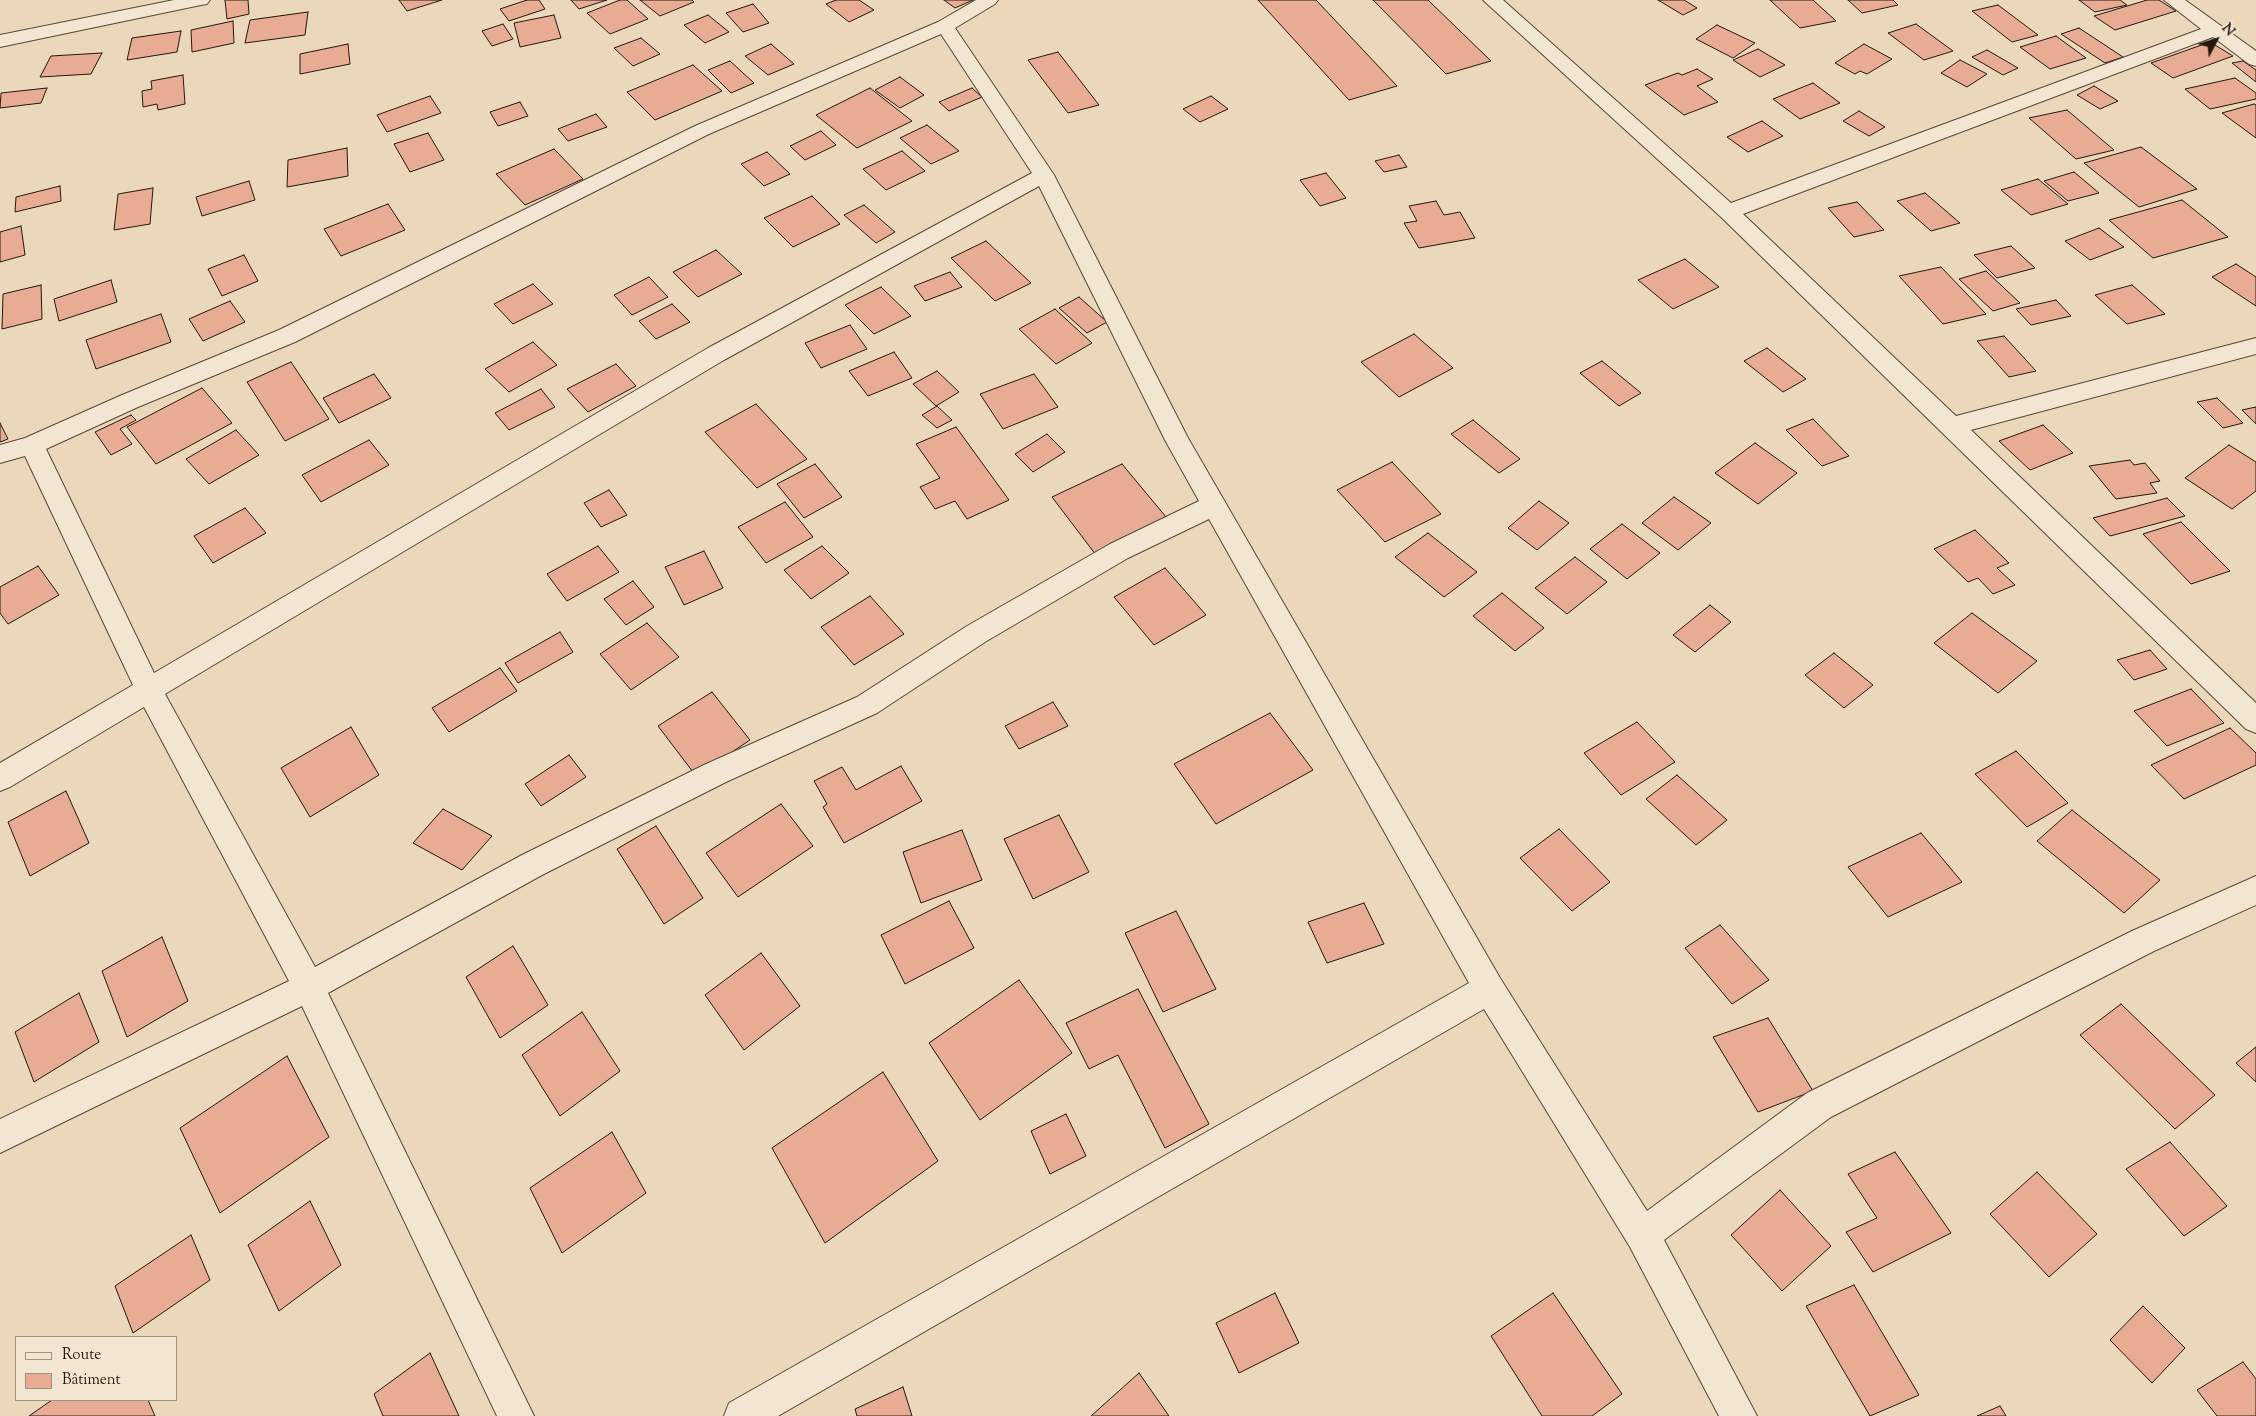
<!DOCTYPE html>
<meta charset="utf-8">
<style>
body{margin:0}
#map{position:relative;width:2256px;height:1416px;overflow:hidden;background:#ebd7b9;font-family:"Sorts Mill Goudy",serif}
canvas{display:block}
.legend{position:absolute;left:15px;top:1336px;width:162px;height:65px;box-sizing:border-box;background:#f2e5d2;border:1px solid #9f9383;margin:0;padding:6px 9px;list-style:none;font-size:15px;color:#23180d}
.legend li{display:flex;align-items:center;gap:10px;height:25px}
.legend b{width:25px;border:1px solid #9f9383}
.north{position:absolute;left:2191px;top:15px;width:50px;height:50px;-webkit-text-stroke:4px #f2e5d2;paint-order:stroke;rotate:50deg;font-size:14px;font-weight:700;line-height:20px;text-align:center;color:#23180d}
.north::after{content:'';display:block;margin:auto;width:18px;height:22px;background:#23180d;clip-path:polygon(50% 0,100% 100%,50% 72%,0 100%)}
</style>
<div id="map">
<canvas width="2256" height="1416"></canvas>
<ul class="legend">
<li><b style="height:6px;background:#f2e5d2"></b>Route</li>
<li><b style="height:14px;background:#e8ac95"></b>Bâtiment</li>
</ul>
<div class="north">N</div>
</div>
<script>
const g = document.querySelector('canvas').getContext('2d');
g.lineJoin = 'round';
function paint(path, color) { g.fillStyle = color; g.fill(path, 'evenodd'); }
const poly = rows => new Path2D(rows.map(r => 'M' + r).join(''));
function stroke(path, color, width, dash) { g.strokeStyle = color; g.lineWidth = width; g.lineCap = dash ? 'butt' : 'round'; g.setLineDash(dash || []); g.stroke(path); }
const building = poly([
 [225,0,248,0,249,14,227,19,225,0],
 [399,0,442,0,407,11,399,0],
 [527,0,539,0,545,9,509,21,500,9,527,0],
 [571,0,607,0,579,9,571,0],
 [620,0,627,0,648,19,610,34,587,13,620,0],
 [640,0,692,0,694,2,660,16,640,0],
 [836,0,859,0,874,10,849,22,826,4,836,0],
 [944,0,973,0,955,8,944,0],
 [1258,0,1316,0,1397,86,1349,100,1258,0],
 [1373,0,1428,0,1491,61,1446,74,1373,0],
 [1658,0,1684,0,1697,8,1683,15,1658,0],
 [1770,0,1813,0,1836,21,1800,28,1770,0],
 [1848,0,1893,0,1898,5,1862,13,1848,0],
 [2079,0,2120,0,2127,5,2095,12,2079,0],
 [2147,0,2159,0,2176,11,2115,30,2094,16,2147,0],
 [753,4,769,23,743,32,726,13,753,4],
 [1998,5,2038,35,2012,42,1972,11,1998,5],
 [308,12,305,35,245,43,250,20,308,12],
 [554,15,561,38,520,47,514,23,554,15],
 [708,15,729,32,705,43,684,25,708,15],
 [233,21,234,43,192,52,191,30,233,21],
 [503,24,513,39,492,46,482,31,503,24],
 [1916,24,1953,51,1924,60,1888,33,1916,24],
 [1717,25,1755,43,1733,58,1696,39,1717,25],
 [2079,28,2123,57,2105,63,2061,34,2079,28],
 [181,31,177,52,127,60,132,38,181,31],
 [2056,36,2086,58,2050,69,2020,47,2056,36],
 [641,38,660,54,633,66,614,48,641,38],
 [2210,42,2233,56,2173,78,2151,63,2210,42],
 [348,44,350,64,300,74,300,54,348,44],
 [771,44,794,64,768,75,745,56,771,44],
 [1864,44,1892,59,1867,74,1860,71,1855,74,1835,63,1864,44],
 [1758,49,1785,65,1760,77,1733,60,1758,49],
 [1987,50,2018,68,2003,75,1972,57,1987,50],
 [1058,52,1099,105,1068,113,1028,60,1058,52],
 [102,53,91,74,40,77,51,56,102,53],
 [1960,60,1987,74,1967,87,1941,73,1960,60],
 [730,61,754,83,731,93,708,70,730,61],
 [2243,61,2256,70,2256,82,2232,63,2243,61],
 [693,65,722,91,655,120,627,92,693,65],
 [1697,69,1713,79,1697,86,1718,102,1684,115,1645,85,1678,73,1682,75,1697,69],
 [183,75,185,104,158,110,157,104,143,107,142,91,152,89,151,81,183,75],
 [900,77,924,95,900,108,875,90,900,77],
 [2235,78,2256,93,2256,99,2210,109,2185,89,2235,78],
 [1813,83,1840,103,1800,119,1773,99,1813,83],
 [2094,86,2118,101,2100,109,2077,95,2094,86],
 [47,88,41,103,0,108,1,93,47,88],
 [870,88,912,121,857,148,816,115,870,88],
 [972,88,982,97,949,111,939,102,972,88],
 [430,96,441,113,387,132,377,115,430,96],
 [1211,96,1228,109,1200,122,1183,109,1211,96],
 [520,102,528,116,498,126,490,112,520,102],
 [2254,104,2256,105,2256,138,2222,113,2254,104],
 [2067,110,2114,150,2076,159,2029,118,2067,110],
 [1859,111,1885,127,1869,136,1843,121,1859,111],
 [596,114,607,127,568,141,558,129,596,114],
 [1762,121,1783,136,1748,152,1727,137,1762,121],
 [927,125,959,151,931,164,900,138,927,125],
 [821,131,836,145,805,160,790,146,821,131],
 [428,133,444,160,410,172,394,144,428,133],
 [2141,147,2197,189,2139,207,2084,163,2141,147],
 [347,148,348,176,287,187,288,160,347,148],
 [554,149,583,179,525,205,496,174,554,149],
 [902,151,925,171,886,190,863,169,902,151],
 [767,152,790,174,764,186,741,164,767,152],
 [1399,155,1407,167,1384,172,1375,161,1399,155],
 [2074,172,2099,193,2068,201,2044,181,2074,172],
 [1326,173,1346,198,1320,206,1300,180,1326,173],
 [2038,179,2068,204,2031,215,2001,190,2038,179],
 [249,181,255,200,202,216,196,197,249,181],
 [60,186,61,201,15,212,16,197,60,186],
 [153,188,150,224,114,230,118,194,153,188],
 [1925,193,1960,223,1931,231,1897,201,1925,193],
 [812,196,840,224,793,247,764,218,812,196],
 [2182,200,2228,237,2153,258,2109,220,2182,200],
 [1436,201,1444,215,1460,212,1475,238,1419,248,1404,223,1417,221,1409,206,1436,201],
 [1857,202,1884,230,1854,237,1828,208,1857,202],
 [388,204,405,230,341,256,324,229,388,204],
 [864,205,895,232,876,243,844,215,864,205],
 [21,226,25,255,0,262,0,232,21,226],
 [2099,228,2124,247,2090,260,2065,241,2099,228],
 [986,241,1031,283,995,301,951,258,986,241],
 [2011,246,2035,268,1997,278,1974,255,2011,246],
 [716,250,742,274,698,297,673,272,716,250],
 [244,255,258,281,222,296,208,269,244,255],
 [1685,259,1719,287,1673,309,1638,280,1685,259],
 [2236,264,2256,277,2256,306,2212,277,2236,264],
 [1941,267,1986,314,1943,324,1899,276,1941,267],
 [1986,271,2020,303,1993,311,1959,279,1986,271],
 [950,272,962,287,925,301,914,286,950,272],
 [649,277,668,297,632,315,614,295,649,277],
 [111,280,117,302,59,321,54,299,111,280],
 [533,284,553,304,513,324,494,304,533,284],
 [41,285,42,319,2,329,3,294,41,285],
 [2132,285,2165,314,2127,324,2095,295,2132,285],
 [881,287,911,316,874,334,845,305,881,287],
 [1079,297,1107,322,1087,333,1059,308,1079,297],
 [2056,300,2071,316,2031,325,2016,309,2056,300],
 [230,301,245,322,203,341,189,319,230,301],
 [672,304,690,322,656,339,639,321,672,304],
 [1055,309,1092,343,1056,364,1019,329,1055,309],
 [161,314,171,342,96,369,86,340,161,314],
 [850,325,867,349,821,368,805,343,850,325],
 [1414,334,1453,368,1399,397,1361,362,1414,334],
 [2004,336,2036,371,2009,377,1977,341,2004,336],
 [533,342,557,365,509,392,485,369,533,342],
 [1767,348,1806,379,1783,392,1744,361,1767,348],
 [894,352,912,378,868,396,849,371,894,352],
 [1602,361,1641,393,1619,406,1580,373,1602,361],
 [291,362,329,419,285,441,247,382,291,362],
 [616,364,636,386,588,412,567,389,616,364],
 [937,371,959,392,936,406,913,384,937,371],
 [374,374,391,398,339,423,323,398,374,374],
 [1034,374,1058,407,1003,429,980,394,1034,374],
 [202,388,232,423,156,464,127,427,202,388],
 [541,389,555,407,509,430,495,413,541,389],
 [2217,398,2243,423,2223,428,2197,402,2217,398],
 [756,404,807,459,757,488,705,432,756,404],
 [937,406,952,420,937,428,922,415,937,406],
 [2256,407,2256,424,2242,410,2256,407],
 [131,415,136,420,120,429,132,444,111,455,95,432,131,415],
 [1813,419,1849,456,1822,466,1786,430,1813,419],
 [1473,420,1520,459,1499,473,1451,434,1473,420],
 [0,423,8,439,0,442,0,423],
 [2043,425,2073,453,2030,470,1999,441,2043,425],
 [956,427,1009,500,967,519,955,501,935,509,920,487,940,478,916,444,956,427],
 [236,430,259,455,209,484,186,459,236,430],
 [1047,434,1065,452,1033,472,1015,454,1047,434],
 [369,440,389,465,321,502,302,475,369,440],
 [1755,443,1797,473,1758,504,1715,473,1755,443],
 [2229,445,2256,462,2256,491,2232,509,2185,478,2229,445],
 [2130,460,2134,465,2145,463,2160,481,2150,483,2157,493,2116,499,2089,466,2130,460],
 [1392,462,1441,514,1385,542,1337,490,1392,462],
 [815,464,842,497,804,518,777,484,815,464],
 [1122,464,1171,523,1099,559,1052,497,1122,464],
 [609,490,627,515,601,527,584,503,609,490],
 [1674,497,1711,523,1678,550,1642,523,1674,497],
 [2167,498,2185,516,2110,536,2093,518,2167,498],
 [1539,501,1569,523,1537,550,1508,528,1539,501],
 [785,502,813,537,766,563,738,527,785,502],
 [245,508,266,533,213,563,194,536,245,508],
 [2181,522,2230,571,2191,584,2143,534,2181,522],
 [1622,524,1660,553,1627,579,1590,549,1622,524],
 [1975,530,2009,563,1997,568,2015,585,1993,594,1978,578,1968,582,1934,549,1975,530],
 [1428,533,1477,572,1444,597,1395,557,1428,533],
 [598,546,619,572,567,601,547,574,598,546],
 [822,546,849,573,811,599,784,570,822,546],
 [704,551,723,588,684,605,665,567,704,551],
 [1575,557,1607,582,1567,614,1535,588,1575,557],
 [38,566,59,595,8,624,0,613,0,587,38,566],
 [1165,568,1206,615,1154,645,1114,597,1165,568],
 [633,581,654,607,626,625,604,599,633,581],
 [1502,593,1544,628,1515,651,1473,616,1502,593],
 [870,596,904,634,854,665,821,627,870,596],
 [1710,605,1731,622,1695,652,1673,635,1710,605],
 [1972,613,2037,661,1998,693,1934,643,1972,613],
 [647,623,679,657,631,690,600,654,647,623],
 [560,632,573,652,518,683,505,663,560,632],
 [2150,650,2167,669,2134,680,2117,660,2150,650],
 [1834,653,1873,685,1844,708,1805,675,1834,653],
 [500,668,517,691,449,732,432,708,500,668],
 [2191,689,2224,723,2167,746,2134,711,2191,689],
 [712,692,750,740,696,776,658,726,712,692],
 [1053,702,1068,726,1019,749,1005,726,1053,702],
 [1270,713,1313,770,1216,824,1174,764,1270,713],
 [1637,722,1675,762,1621,795,1584,753,1637,722],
 [351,727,379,775,310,817,281,768,351,727],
 [2230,728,2256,753,2256,765,2184,799,2151,765,2230,728],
 [2016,751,2068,803,2027,827,1975,774,2016,751],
 [569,755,586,777,541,806,525,784,569,755],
 [901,766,922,801,844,843,823,807,827,804,814,781,842,767,856,790,901,766],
 [1677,775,1727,820,1696,845,1646,799,1677,775],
 [66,791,89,843,30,876,8,822,66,791],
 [781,804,813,846,738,897,706,853,781,804],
 [443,809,492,836,462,870,413,843,443,809],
 [2072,810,2160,880,2124,913,2037,841,2072,810],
 [1059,815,1089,872,1033,899,1004,839,1059,815],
 [656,826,703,898,664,924,617,849,656,826],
 [1559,829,1610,882,1572,911,1520,858,1559,829],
 [962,830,982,880,921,903,903,852,962,830],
 [1921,833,1962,882,1888,917,1848,867,1921,833],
 [949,901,974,948,905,984,881,935,949,901],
 [1364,903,1384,944,1327,963,1308,922,1364,903],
 [1176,911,1216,989,1163,1012,1125,933,1176,911],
 [1720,925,1769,980,1732,1004,1685,948,1720,925],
 [162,937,188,1001,127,1037,102,971,162,937],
 [513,946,548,1005,500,1038,466,977,513,946],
 [761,953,800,1006,744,1050,705,995,761,953],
 [1019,980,1072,1053,980,1120,929,1043,1019,980],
 [1138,989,1209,1124,1165,1148,1118,1055,1089,1069,1066,1023,1138,989],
 [79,993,99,1042,34,1082,15,1032,79,993],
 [2121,1004,2215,1095,2175,1129,2080,1035,2121,1004],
 [582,1012,620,1071,560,1116,522,1055,582,1012],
 [1768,1018,1813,1091,1758,1112,1713,1037,1768,1018],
 [2256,1047,2256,1082,2236,1063,2256,1047],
 [287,1056,329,1137,220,1213,180,1128,287,1056],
 [883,1072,938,1161,825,1243,772,1148,883,1072],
 [1066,1114,1086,1156,1050,1174,1031,1131,1066,1114],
 [612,1132,646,1193,562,1253,530,1188,612,1132],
 [2170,1142,2227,1206,2184,1236,2126,1169,2170,1142],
 [1895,1152,1951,1233,1873,1272,1846,1232,1877,1218,1848,1174,1895,1152],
 [2037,1172,2097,1234,2049,1277,1990,1214,2037,1172],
 [1780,1190,1831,1246,1782,1291,1731,1235,1780,1190],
 [310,1201,341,1265,279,1311,248,1245,310,1201],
 [191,1235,210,1280,133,1333,115,1286,191,1235],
 [1854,1285,1919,1395,1870,1416,1806,1306,1854,1285],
 [1275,1293,1299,1343,1239,1373,1216,1323,1275,1293],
 [1553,1293,1622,1394,1592,1416,1542,1416,1491,1336,1553,1293],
 [2143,1306,2185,1348,2152,1383,2110,1340,2143,1306],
 [430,1353,459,1416,383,1416,374,1394,430,1353],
 [2243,1362,2256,1379,2256,1416,2217,1416,2197,1390,2243,1362],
 [1139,1373,1169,1416,1091,1416,1139,1373],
 [903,1387,912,1416,857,1416,855,1409,903,1387],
 [52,1400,148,1400,155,1416,29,1416,52,1400],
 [2000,1406,2006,1416,1977,1416,2000,1406]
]);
paint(building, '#e8ac95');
stroke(building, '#23180d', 1);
const minor = poly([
 [174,0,210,0,207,4,201,5,0,47,0,35,174,0],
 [976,0,998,0,995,4,955,28,1054,175,1188,438,1500,978,1647,1211,1807,1093,2132,931,2256,876,2256,905,2154,951,1831,1117,1664,1240,1757,1416,1719,1416,1630,1247,1484,1009,778,1416,724,1416,729,1403,1469,983,1209,519,1128,558,985,642,877,713,726,782,542,875,328,993,534,1416,497,1416,302,1006,0,1153,0,1119,289,981,144,707,10,787,0,791,0,763,133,685,25,456,0,463,0,445,25,438,122,395,279,330,695,126,938,22,976,0],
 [941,34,1032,173,708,348,154,673,46,449,138,407,295,342,709,134,941,34],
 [1039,186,1165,440,1199,501,1110,544,967,626,857,697,706,764,522,855,315,967,165,694,724,360,1039,186],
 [1483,0,1503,0,1731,203,2201,29,2164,0,2185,0,2256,51,2256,66,2249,64,2213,37,1743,214,1956,416,2256,338,2256,354,1971,430,2256,703,2256,733,2246,729,1721,217,1483,0]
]);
stroke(minor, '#554838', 2);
paint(minor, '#f2e5d2');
</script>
